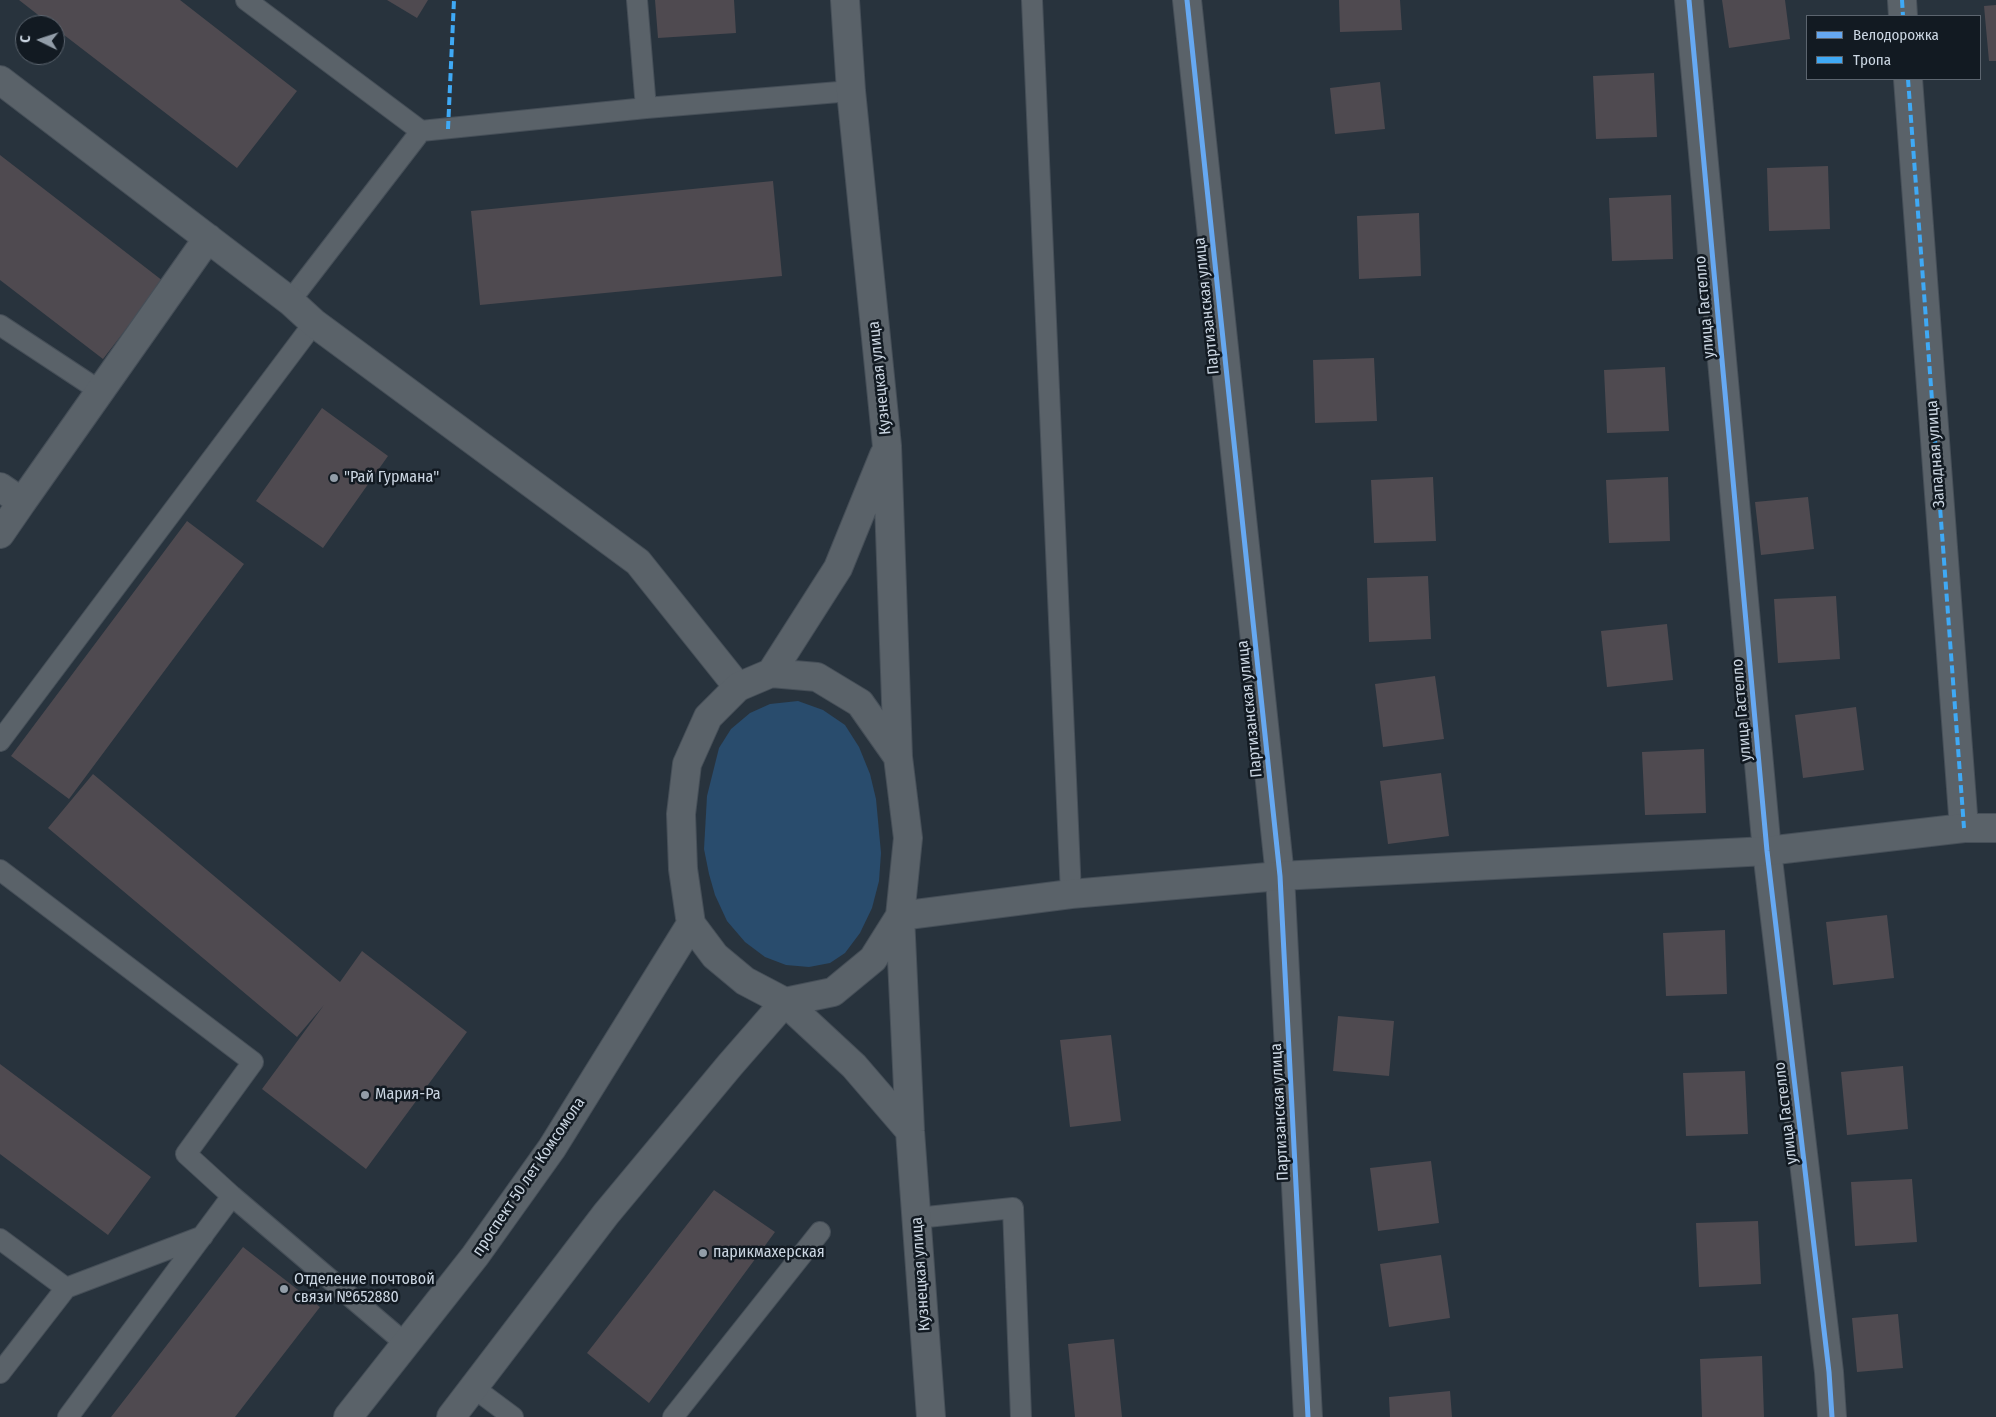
<!DOCTYPE html>
<meta charset="utf-8">
<style>
body{margin:0}
#map{position:relative;width:1996px;height:1417px;overflow:hidden;background:#28333d;font-family:"Fira Sans Condensed",sans-serif}
canvas{display:block}
.legend{position:absolute;left:1806px;top:15px;width:175px;height:65px;box-sizing:border-box;background:#121a22;border:1px solid #5c656f;margin:0;padding:6px 9px;list-style:none;font-size:15px;color:#cbd6e2}
.legend li{display:flex;align-items:center;gap:10px;height:25px}
.legend b{width:25px;border:1px solid #5c656f}
.north{position:absolute;left:15px;top:15px;width:50px;height:50px;box-sizing:border-box;background:#121a22;border:1px solid #5c656f;border-radius:50%;rotate:274deg;font-size:14px;font-weight:700;line-height:20px;text-align:center;color:#cbd6e2}
.north::after{content:'';display:block;margin:auto;width:18px;height:22px;background:#929da8;clip-path:polygon(50% 0,100% 100%,50% 72%,0 100%)}
</style>
<div id="map">
<canvas width="1996" height="1417"></canvas>
<ul class="legend">
<li><b style="height:6px;background:#66a8f1"></b>Велодорожка</li>
<li><b style="height:6px;background:#3fa9f5"></b>Тропа</li>
</ul>
<div class="north">С</div>
</div>
<script>
const g = document.querySelector('canvas').getContext('2d');
g.lineJoin = 'round';
function paint(path, color) { g.fillStyle = color; g.fill(path, 'evenodd'); }
const poly = rows => new Path2D(rows.map(r => 'M' + r).join(''));
function stroke(path, color, width, dash) { g.strokeStyle = color; g.lineWidth = width; g.lineCap = dash ? 'butt' : 'round'; g.setLineDash(dash || []); g.stroke(path); }
function drawText(font, color, halo, rows, align = 'center') {
  g.font = font + ' "Fira Sans Condensed",sans-serif'; g.lineWidth = 5; g.setLineDash([]); g.textBaseline = 'middle'; g.strokeStyle = halo; g.fillStyle = color; for (const [text, x, y, turn = 0] of rows) {
    g.save(); g.translate(x, y); g.rotate((+turn || 0) * Math.PI / 180); g.textAlign = isNaN(turn) ? turn : align; if (halo) g.strokeText(text, 0, 0); g.fillText(text, 0, 0); g.restore();
  }
}
paint(poly([
 [798,701,823,710,845,725,859,747,870,774,876,799,881,853,879,881,872,908,860,933,845,953,830,963,809,967,786,965,765,957,745,942,727,921,715,895,709,874,704,849,707,796,719,748,731,729,750,713,770,704]
]), '#294c6d');
paint(poly([
 [19,0,180,0,297,91,237,168,55,28,55,25,51,25],
 [387,0,428,0,417,18],
 [655,0,734,0,736,33,658,38],
 [1339,0,1400,0,1402,30,1340,32],
 [1722,0,1785,0,1790,39,1729,48],
 [1996,5,1996,61,1989,61,1984,6],
 [1654,73,1657,137,1596,139,1593,76],
 [1380,82,1385,129,1335,134,1330,88],
 [0,155,163,281,103,359,0,280],
 [1828,166,1830,229,1769,231,1767,168],
 [773,181,782,276,480,305,471,211],
 [1671,195,1673,259,1612,261,1609,198],
 [1419,213,1421,276,1359,279,1357,216],
 [1374,358,1377,421,1315,423,1313,360],
 [1665,367,1669,431,1607,433,1604,370],
 [322,408,388,456,323,548,256,501],
 [1433,477,1436,541,1374,543,1371,480],
 [1668,477,1670,541,1609,543,1606,480],
 [1808,497,1814,549,1761,555,1755,502],
 [187,521,244,564,69,799,11,756],
 [1428,576,1431,639,1369,642,1367,578],
 [1836,596,1840,659,1778,663,1774,599],
 [1667,624,1673,680,1607,687,1601,631],
 [1435,676,1444,739,1383,747,1375,684],
 [1856,707,1864,770,1803,778,1795,715],
 [1704,749,1706,813,1645,815,1642,752],
 [1441,773,1449,836,1388,844,1380,781],
 [93,774,340,982,362,951,467,1032,366,1169,262,1089,324,1005,297,1037,48,828],
 [1887,915,1894,978,1833,985,1826,922],
 [1725,930,1727,994,1666,996,1663,933],
 [1338,1016,1394,1021,1389,1076,1333,1071],
 [1111,1035,1121,1121,1070,1127,1060,1040],
 [0,1064,151,1177,108,1235,0,1154],
 [1903,1066,1908,1129,1847,1135,1841,1072],
 [1745,1071,1748,1134,1686,1136,1683,1073],
 [1431,1161,1439,1223,1378,1231,1370,1168],
 [1912,1179,1917,1242,1855,1246,1851,1182],
 [714,1190,775,1232,649,1403,587,1353],
 [1758,1221,1761,1284,1699,1287,1696,1223],
 [243,1247,320,1307,235,1417,111,1417],
 [1441,1255,1450,1318,1389,1327,1380,1264],
 [1898,1314,1903,1368,1857,1372,1852,1318],
 [1114,1339,1122,1417,1075,1417,1068,1344],
 [1762,1356,1764,1417,1702,1417,1700,1359],
 [1450,1391,1452,1417,1390,1417,1389,1397]
]), '#4f4a50');
const lane = poly([
 [246,0,421,131],
 [637,0,646,108],
 [1032,0,1071,894],
 [290,301,421,131,646,108,851,91],
 [0,325,100,391],
 [0,741,314,323],
 [0,870,253,1062,186,1154,232,1196,406,1344],
 [917,1218,1013,1208,1021,1417],
 [0,1239,66,1288],
 [0,1373,66,1288,203,1236],
 [474,1388,513,1417],
 [68,1417,232,1196],
 [673,1417,820,1232]
]);
const street = poly([
 [1187,0,1280,876,1308,1417],
 [1689,0,1767,851,1829,1372,1832,1417],
 [1902,0,1903,16],
 [1908,79,1964,828],
 [0,80,290,301,314,323,638,562,738,687],
 [0,487,22,502,0,534],
 [22,502,208,238]
]);
const secondary = poly([
 [845,0,851,91,887,446,898,757,908,838,900,916,873,959,833,992,785,1002,745,981,715,956,691,924,683,869,681,814,687,764,708,717,738,687,771,673,817,677,860,703,898,757],
 [771,673,838,568,884,455],
 [348,1417,475,1256,552,1148,691,924],
 [451,1417,606,1214,730,1065,785,1002,854,1066,910,1131],
 [931,1417,910,1131,900,916,1071,894,1280,876,1767,851,1964,828,1996,828]
]);
stroke(lane, '#464f58', 22);
stroke(street, '#464f58', 30);
stroke(secondary, '#464f58', 30);
stroke(lane, '#5a6269', 20);
stroke(street, '#5a6269', 28);
stroke(secondary, '#5a6269', 28);
stroke(poly([
 [1902,0,1903,16],
 [1908,79,1964,828],
 [448,129,454,0]
]), '#3fa9f5', 4, [8, 4]);
stroke(poly([
 [1187,0,1280,876,1308,1417],
 [1689,0,1767,851,1829,1372,1832,1417]
]), '#66a8f1', 5);
for (const [x, y, r, color] of [
 [334,478,5,"#929da8"],
 [365,1095,5,"#929da8"],
 [703,1253,5,"#929da8"],
 [284,1289,5,"#929da8"]
]) { const dot = new Path2D(); dot.arc(x, y, r, 0, 2 * Math.PI); g.fillStyle = color; g.fill(dot); stroke(dot, '#121a22', 2); }
drawText('16px', '#cbd6e2', '#121a22', [
 ["Партизанская улица",1207,306,-96],
 ["улица Гастелло",1705,307,-95],
 ["Кузнецкая улица",880,378,-96],
 ["Западная улица",1936,454,-94],
 ["Партизанская улица",1250,709,-96],
 ["улица Гастелло",1742,710,-95],
 ["Партизанская улица",1280,1112,-93],
 ["улица Гастелло",1786,1113,-97],
 ["проспект 50 лет Комсомола",529,1177,-56],
 ["Кузнецкая улица",921,1274,-94]
]);
drawText('16px', '#cbd6e2', '#121a22', [
 ["\"Рай Гурмана\"",344,478],
 ["Мария-Ра",375,1095],
 ["парикмахерская",713,1253],
 ["Отделение почтовой",294,1280],
 ["связи №652880",294,1298]
], 'left');
</script>
